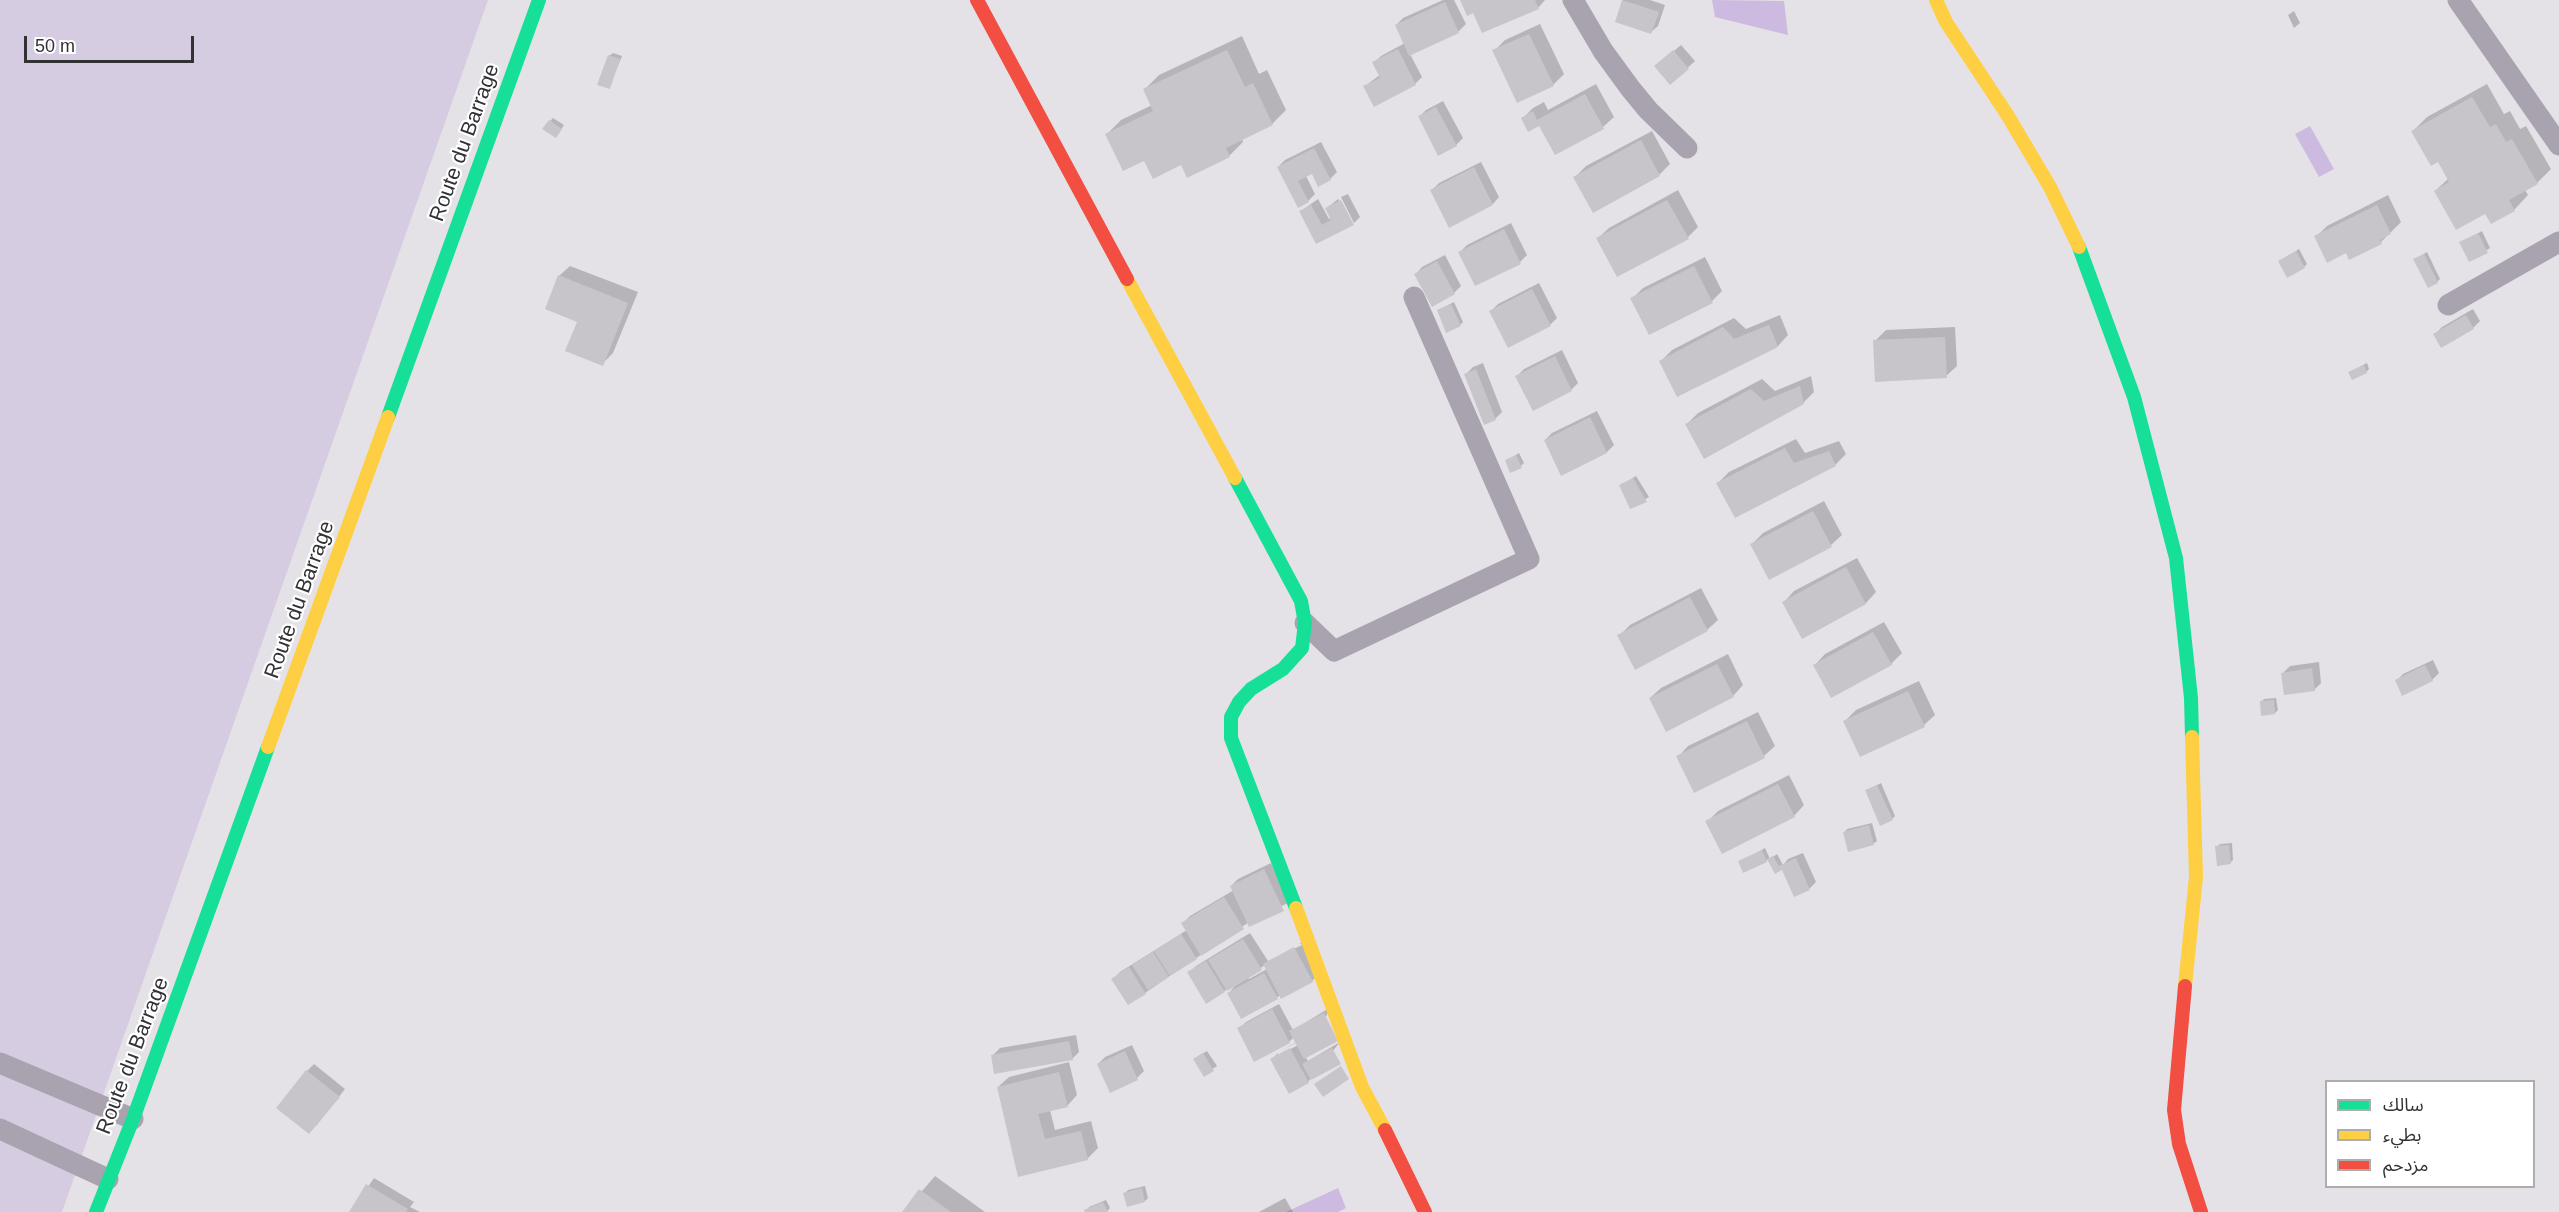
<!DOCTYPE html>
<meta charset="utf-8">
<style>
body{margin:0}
#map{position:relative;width:2559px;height:1212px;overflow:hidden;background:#e4e2e6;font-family:Helvetica,"Noto Sans Arabic",sans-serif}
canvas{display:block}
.legend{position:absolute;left:2325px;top:1080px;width:210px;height:108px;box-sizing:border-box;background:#fff;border:2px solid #adadae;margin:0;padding:8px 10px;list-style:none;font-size:18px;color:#323134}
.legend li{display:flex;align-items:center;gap:12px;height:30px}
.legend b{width:30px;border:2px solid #adadae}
.scale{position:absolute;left:24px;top:36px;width:170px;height:27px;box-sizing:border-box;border:3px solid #323134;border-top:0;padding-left:8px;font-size:18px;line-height:21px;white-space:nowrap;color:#323134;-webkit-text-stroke:4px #fff;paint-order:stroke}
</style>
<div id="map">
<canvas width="2559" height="1212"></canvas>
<ul class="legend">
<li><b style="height:8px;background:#16e098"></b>سالك</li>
<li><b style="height:8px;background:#ffcf43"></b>بطيء</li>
<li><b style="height:8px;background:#f24e42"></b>مزدحم</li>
</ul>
<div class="scale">50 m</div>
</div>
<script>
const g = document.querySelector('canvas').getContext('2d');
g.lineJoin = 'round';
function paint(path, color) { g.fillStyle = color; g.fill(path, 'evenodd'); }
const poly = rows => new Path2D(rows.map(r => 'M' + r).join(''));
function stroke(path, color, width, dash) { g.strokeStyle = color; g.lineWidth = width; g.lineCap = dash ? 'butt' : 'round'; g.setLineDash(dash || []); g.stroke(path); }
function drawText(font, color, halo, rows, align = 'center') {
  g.font = font + ' Helvetica,sans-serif'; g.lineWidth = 4.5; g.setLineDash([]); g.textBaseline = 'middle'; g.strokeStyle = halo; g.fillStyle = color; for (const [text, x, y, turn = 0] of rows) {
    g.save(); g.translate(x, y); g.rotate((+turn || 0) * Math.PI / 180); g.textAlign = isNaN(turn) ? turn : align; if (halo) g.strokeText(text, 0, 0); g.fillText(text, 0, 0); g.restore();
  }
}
paint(poly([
 [0,0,488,0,62,1212,0,1212]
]), '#d6cce1');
paint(poly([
 [1712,0,1784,1,1788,35,1715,17],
 [2310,126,2334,169,2319,177,2295,134],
 [1338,1188,1346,1208,1338,1212,1286,1212]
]), '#ccbae0');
paint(poly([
 [1443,0,1454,0,1466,24,1459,31,1410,54,1422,77,1415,84,1365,86,1380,75,1374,63,1381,56,1405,43,1396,25,1403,18],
 [1462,0,1545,0,1538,8,1474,11],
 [1623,0,1650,0,1665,5,1658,26,1651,32,1617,21],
 [2294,11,2300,23,2294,28,2288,15],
 [1540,24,1564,74,1553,85,1494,51,1505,40],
 [1242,36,1259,74,1267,70,1286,110,1272,124,1242,138,1243,142,1229,156,1182,163,1145,159,1107,134,1121,120,1152,105,1144,90,1159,75],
 [1681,45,1695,61,1671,83,1663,60],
 [613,53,622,56,609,88,609,56],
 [1596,84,1614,117,1603,127,1540,124,1523,118,1533,108,1544,102,1548,110],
 [2487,84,2504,114,2510,111,2520,129,2526,126,2551,169,2537,183,2525,190,2528,195,2514,210,2486,212,2435,191,2449,178,2439,160,2413,131,2427,117],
 [1443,101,1463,138,1456,145,1419,117,1426,110],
 [553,118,564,125,558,134,550,121],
 [1652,131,1670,164,1659,175,1575,177,1586,166],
 [1321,142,1337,172,1330,179,1313,172,1306,176,1315,194,1308,201,1278,167,1285,160],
 [1481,162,1499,197,1493,204,1432,190,1439,183],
 [1678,190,1698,227,1688,237,1598,238,1609,228],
 [1348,194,1360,217,1354,223,1341,197],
 [2388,195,2401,222,2381,242,2347,251,2316,237,2327,226],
 [1318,199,1329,219,1332,218,1327,208,1338,199,1353,224,1317,242,1301,211],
 [1511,223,1527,255,1520,262,1460,252,1467,245],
 [2482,231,2490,248,2470,260,2461,243],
 [2299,249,2307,264,2304,267,2280,261],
 [2427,252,2440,279,2437,282,2415,259],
 [1445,255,1461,286,1454,293,1432,305,1416,274,1422,267],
 [1705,257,1722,291,1712,301,1632,299,1643,288],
 [570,266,638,292,613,353,602,364,579,321,559,276],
 [1539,283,1557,318,1550,325,1508,346,1491,311,1498,304],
 [1454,302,1463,322,1460,325,1438,310],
 [2473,309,2480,321,2473,328,2435,334,2442,327],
 [1780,315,1788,335,1778,346,1661,361,1672,350,1734,318,1746,329],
 [1955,327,1957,366,1946,376,1875,341,1886,330],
 [1562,350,1578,383,1571,390,1517,376,1524,369],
 [1483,363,1502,412,1495,419,1466,374,1473,367],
 [2367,363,2369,369,2366,372,2350,372],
 [1811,376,1814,392,1803,403,1687,424,1698,413,1762,379,1775,391],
 [1597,411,1614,445,1607,452,1562,474,1545,440,1552,433],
 [1796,439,1805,453,1839,441,1846,454,1835,465,1718,483,1729,472],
 [1519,453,1524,463,1521,466,1506,461],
 [1636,476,1649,497,1631,507,1621,485],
 [1824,501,1842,535,1831,545,1770,578,1752,544,1763,533],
 [1857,558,1876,592,1866,603,1803,637,1784,602,1794,591],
 [1701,588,1718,620,1707,630,1619,636,1630,625],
 [1884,622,1902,653,1891,664,1815,665,1825,654],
 [1728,654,1743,685,1733,696,1650,698,1661,688],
 [2433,660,2439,673,2432,680,2403,694,2396,681,2403,674],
 [2319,662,2321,683,2314,690,2283,673,2290,666],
 [1919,681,1935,715,1924,725,1845,721,1856,710],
 [2276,698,2278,710,2275,713,2261,702,2264,699],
 [1758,712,1775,746,1764,756,1678,757,1688,746],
 [1789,775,1804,805,1794,816,1707,822,1718,811],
 [1881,783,1895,816,1892,819,1866,791],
 [1872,823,1877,841,1873,844,1844,833,1847,829],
 [2232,843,2233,860,2230,863,2217,847,2220,844],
 [1765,848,1770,859,1777,854,1783,865,1788,859,1803,853,1816,882,1810,888,1795,895,1782,868,1776,872,1769,858,1766,861,1740,862],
 [1271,863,1290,902,1249,922,1145,993,1113,979,1120,972,1187,930,1183,923,1190,916,1234,890,1231,886,1238,879],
 [1250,933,1268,961,1302,945,1300,943,1271,958,1302,942,1319,974,1312,981,1282,997,1281,995,1242,1017,1229,993,1237,983,1206,1002,1189,973,1196,966],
 [1265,965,1267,969,1249,979,1247,977],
 [1279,1004,1293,1030,1331,1007,1305,1056,1308,1061,1340,1042,1308,1082,1272,1059,1278,1053,1278,1056,1298,1045,1296,1043,1278,1052,1297,1042,1294,1037,1289,1042,1239,1029,1246,1022],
 [1076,1035,1079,1052,1072,1059,993,1055,1000,1048],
 [1132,1045,1144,1071,1137,1078,1111,1091,1098,1064,1105,1057],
 [1207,1051,1217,1066,1204,1075,1198,1056],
 [1069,1062,1077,1095,1067,1106,1050,1110,1055,1130,1091,1121,1098,1148,1087,1159,1020,1175,998,1087,1009,1077],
 [314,1064,345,1089,316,1126,307,1071],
 [935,1176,985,1212,904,1212],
 [374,1178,414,1202,410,1207,420,1212,351,1212],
 [1145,1186,1148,1198,1145,1201,1125,1193,1128,1190],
 [1285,1198,1293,1212,1259,1212],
 [1106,1200,1110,1208,1107,1211,1087,1212,1089,1207]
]), '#0003');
paint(poly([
 [1460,0,1535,0,1539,9,1482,33,1473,13,1467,16],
 [1622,0,1659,12,1651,34,1615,22],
 [1445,2,1459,33,1409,56,1395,25],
 [1529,34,1554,86,1517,103,1492,50],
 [1398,49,1416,85,1374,107,1363,86,1380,78,1372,62],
 [1227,50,1245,87,1253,83,1273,125,1226,148,1230,157,1187,178,1181,165,1153,179,1144,161,1123,171,1105,134,1153,111,1143,89],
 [1673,50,1689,69,1670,85,1654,66],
 [608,55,620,59,610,89,597,85],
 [1585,94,1604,129,1555,155,1539,126,1528,132,1521,118,1533,111,1537,120],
 [2472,97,2490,127,2496,124,2506,142,2512,139,2538,184,2509,200,2515,211,2491,224,2485,214,2456,230,2434,191,2449,182,2438,162,2431,166,2411,131],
 [1436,107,1457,146,1438,156,1418,116],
 [549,120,562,129,556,138,542,129],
 [1641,140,1660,176,1593,213,1573,177],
 [1314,148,1331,180,1318,187,1312,174,1298,181,1309,202,1298,208,1277,167],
 [1474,167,1493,205,1449,228,1430,190],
 [1341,200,1354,225,1316,244,1299,211,1311,205,1322,225,1331,220,1325,208],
 [1667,200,1689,239,1617,277,1596,238],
 [2377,205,2391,234,2380,240,2382,244,2349,260,2346,253,2327,263,2314,236],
 [1504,229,1521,264,1475,286,1458,252],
 [2478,233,2488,253,2469,262,2459,242],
 [2296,251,2305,268,2287,278,2278,261],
 [2424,254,2438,283,2428,288,2413,259],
 [1437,261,1455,294,1432,307,1414,274],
 [1694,266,1713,303,1649,335,1630,298],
 [558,275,628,303,603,366,565,351,577,322,545,309],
 [1532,289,1551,326,1508,348,1489,311],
 [1451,304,1461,326,1446,333,1437,310],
 [2466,315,2474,329,2441,348,2433,334],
 [1769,325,1778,347,1677,397,1659,361,1723,327,1734,339],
 [1945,337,1947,378,1875,382,1873,340],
 [1555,356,1572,391,1533,411,1515,376],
 [2364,365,2367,373,2352,380,2348,372],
 [1476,369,1496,420,1484,425,1464,374],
 [1800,386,1804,404,1704,459,1685,424,1751,389,1764,401],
 [1590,417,1607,453,1561,476,1544,440],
 [1785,448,1794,463,1829,451,1836,466,1735,518,1716,483],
 [1516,455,1522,468,1510,473,1505,460],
 [1633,478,1647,502,1630,509,1619,485],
 [1813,511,1832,547,1769,580,1750,544],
 [1846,567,1866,604,1802,639,1782,602],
 [1690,597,1708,631,1635,670,1617,635],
 [1873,632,1892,665,1831,698,1813,665],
 [1717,664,1734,697,1666,732,1649,698],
 [2425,665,2433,681,2402,696,2395,680],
 [2312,668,2315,691,2284,695,2281,673],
 [1908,691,1925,727,1860,757,1843,721],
 [2274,700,2275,714,2261,716,2260,701],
 [1747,721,1765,758,1694,793,1676,756],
 [1778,784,1795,817,1722,854,1705,821],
 [1877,785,1893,820,1880,826,1865,790],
 [1869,825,1874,845,1848,852,1843,832],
 [2229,845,2231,864,2217,866,2215,846],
 [1762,850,1767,862,1743,873,1738,861],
 [1773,856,1779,866,1796,858,1810,890,1794,897,1782,870,1775,874,1767,859],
 [1264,869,1284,911,1249,927,1230,886],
 [1224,897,1244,929,1201,956,1181,923],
 [1181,934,1197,959,1170,976,1154,951],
 [1243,939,1262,970,1227,991,1208,960],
 [1294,947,1313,982,1281,999,1263,964],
 [1153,952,1169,977,1148,990,1132,965],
 [1206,961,1225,992,1206,1004,1187,972],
 [1129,967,1146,994,1128,1005,1111,979],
 [1264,973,1278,999,1241,1019,1227,993],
 [1272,1009,1290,1043,1254,1062,1237,1028],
 [1324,1013,1338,1041,1304,1059,1289,1031],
 [1069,1041,1073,1060,994,1074,991,1055],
 [1290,1048,1309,1083,1289,1094,1270,1059],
 [1332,1048,1341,1064,1311,1080,1302,1064],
 [1125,1051,1138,1080,1110,1093,1097,1064],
 [1203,1053,1214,1071,1204,1077,1193,1059],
 [1341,1066,1349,1079,1323,1097,1314,1084],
 [306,1070,340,1097,309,1134,276,1108],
 [1059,1072,1068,1107,1038,1114,1045,1139,1081,1131,1088,1160,1018,1177,997,1087],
 [366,1184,408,1209,406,1212,349,1212],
 [1142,1188,1145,1202,1127,1207,1123,1193],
 [919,1189,951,1212,902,1212],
 [1103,1202,1108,1212,1085,1212,1084,1210]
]), '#c7c5c9');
stroke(poly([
 [1573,0,1603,51,1630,88,1648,110,1687,148],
 [2458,0,2559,145],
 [2448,305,2559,242],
 [1305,623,1334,651,1529,559,1414,297],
 [0,1063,133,1119],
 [0,1129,108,1179]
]), '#a9a3b0', 21);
stroke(poly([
 [2079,247,2134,397,2176,558,2191,698,2192,737],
 [388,417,539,0],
 [1235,478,1301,601,1305,623,1302,648,1283,669,1251,689,1239,702,1231,717,1231,738,1296,908],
 [96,1212,133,1119,268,747]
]), '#16e098', 14);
stroke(poly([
 [1936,0,1946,22,2008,116,2050,187,2079,247],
 [1127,279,1235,478],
 [268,747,388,417],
 [1296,908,1362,1087,1385,1130],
 [2185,986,2196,877,2192,737]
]), '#ffcf43', 14);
stroke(poly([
 [977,0,1127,279],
 [2185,986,2174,1110,2179,1144,2201,1212],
 [1385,1130,1425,1212]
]), '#f24e42', 14);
drawText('21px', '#323134', '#fff', [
 ["Route du Barrage",465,143,-70],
 ["Route du Barrage",300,600,-70],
 ["Route du Barrage",133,1056,-69]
]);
</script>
